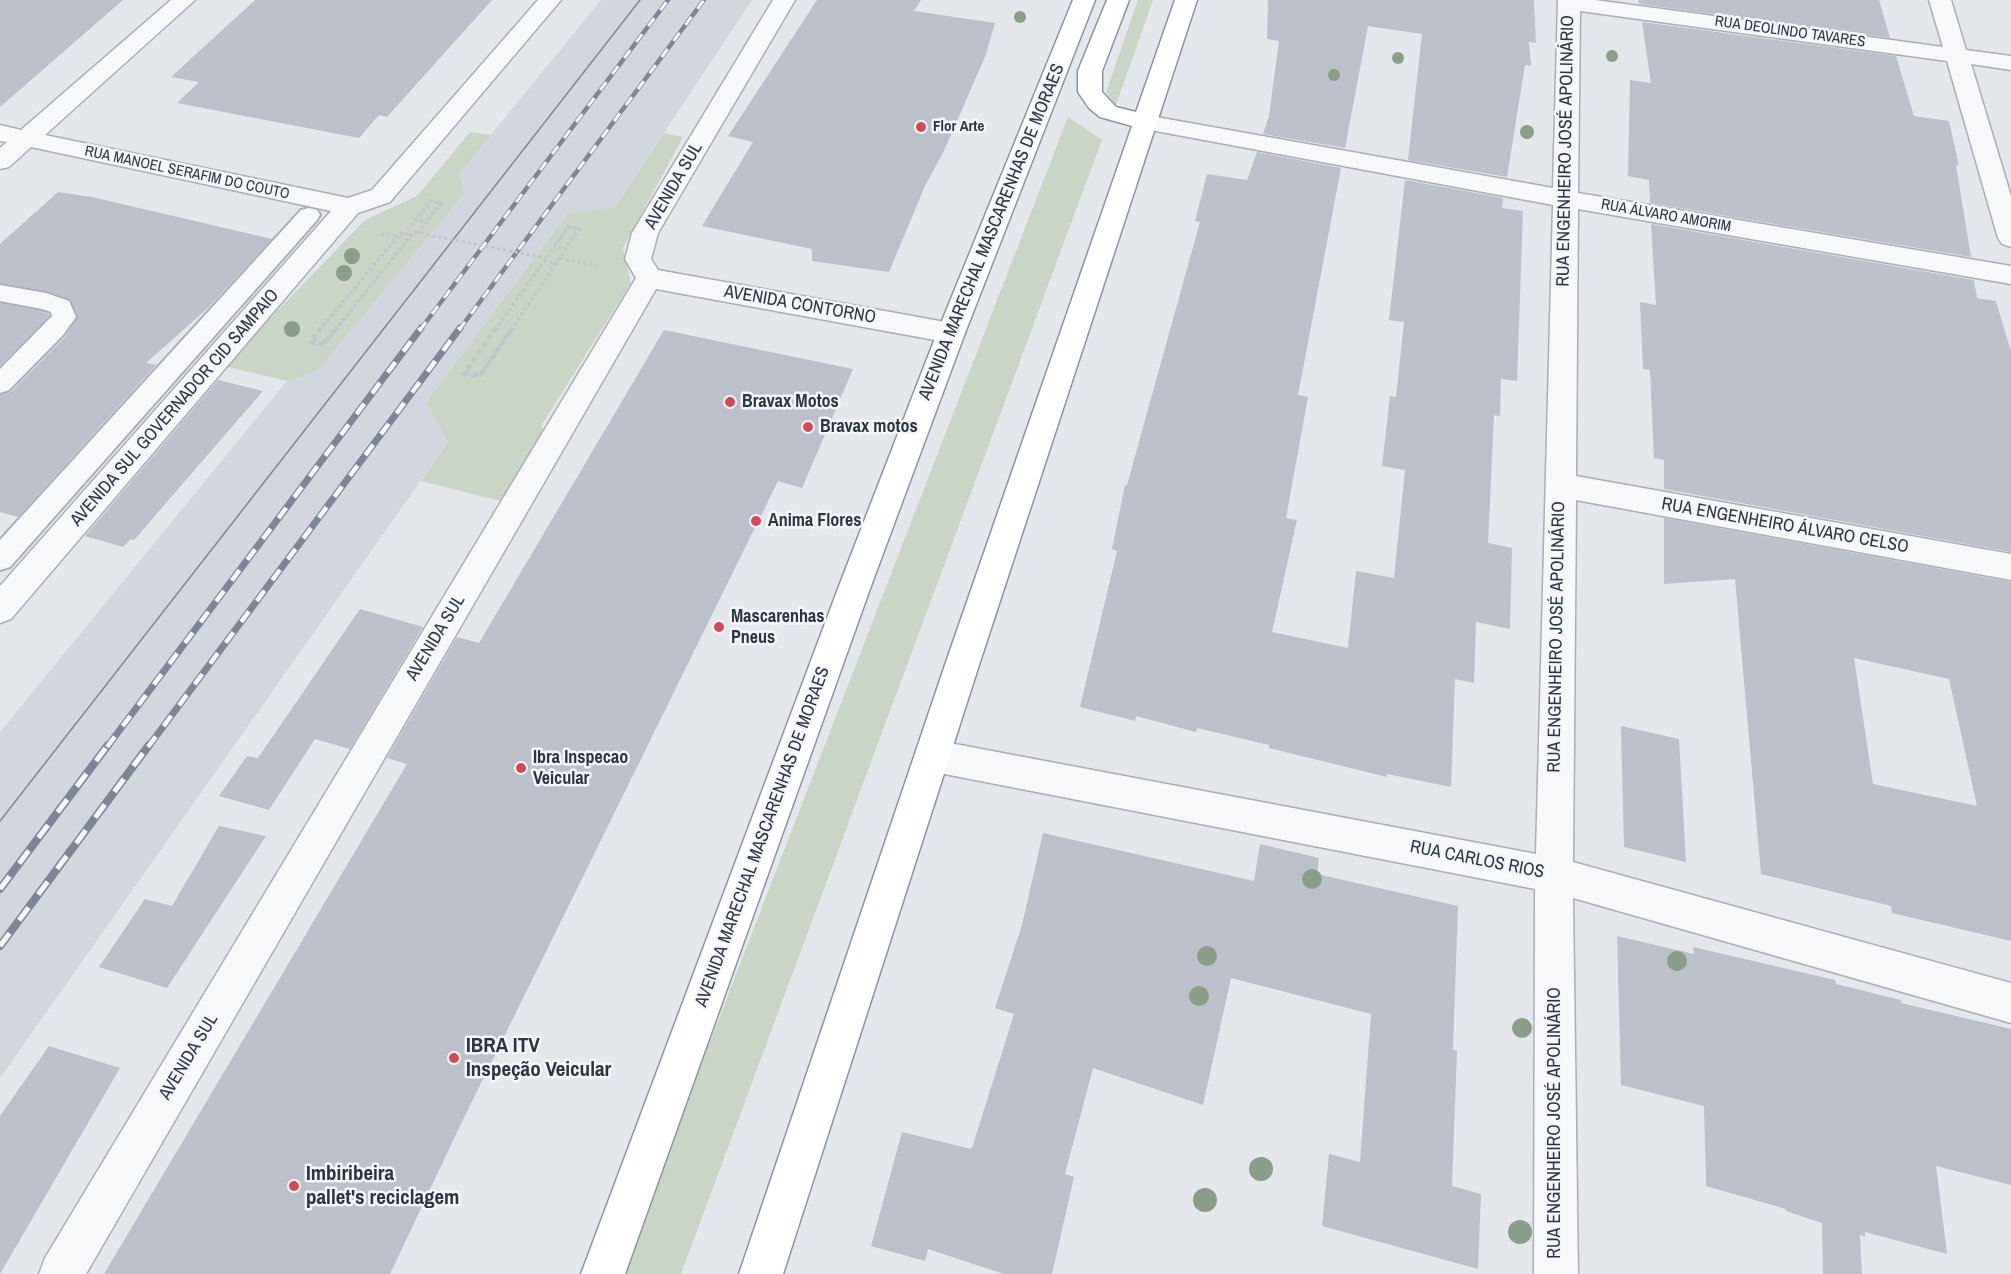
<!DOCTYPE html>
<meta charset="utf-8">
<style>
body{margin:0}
canvas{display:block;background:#e4e7ec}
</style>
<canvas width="2011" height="1274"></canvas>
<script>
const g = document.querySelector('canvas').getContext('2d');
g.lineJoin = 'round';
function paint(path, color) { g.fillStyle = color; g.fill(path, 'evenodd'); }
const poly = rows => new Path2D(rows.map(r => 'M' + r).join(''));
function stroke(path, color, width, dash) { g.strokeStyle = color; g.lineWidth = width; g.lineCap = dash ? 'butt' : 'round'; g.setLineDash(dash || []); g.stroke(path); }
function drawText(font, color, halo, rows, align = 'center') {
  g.font = font + ' "Archivo Narrow",sans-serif'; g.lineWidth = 5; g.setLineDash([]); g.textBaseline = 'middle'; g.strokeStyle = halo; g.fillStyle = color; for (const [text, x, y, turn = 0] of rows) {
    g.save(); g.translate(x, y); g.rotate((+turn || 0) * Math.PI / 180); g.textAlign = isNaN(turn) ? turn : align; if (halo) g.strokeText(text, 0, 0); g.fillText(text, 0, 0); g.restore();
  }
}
paint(poly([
 [601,0,752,0,615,207,568,213,426,402,448,442,0,1078,0,732,287,381,317,371,459,174]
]), '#d2d6de');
paint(poly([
 [1138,0,1153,0,1116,105,1106,92],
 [1068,117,1102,140,681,1274,620,1274],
 [470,132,491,135,459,174,464,193,317,371,287,381,224,366,365,220,417,196],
 [664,133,683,137,623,248,631,283,541,426,548,438,508,503,421,481,448,442,426,402,568,213,615,207]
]), '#c9d6c5');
paint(poly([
 [0,0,123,0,0,107],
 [255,0,492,0,387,117,379,115,359,138,177,103,199,82,171,77],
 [817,0,921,0,914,11,995,23,985,57,943,153,925,186,889,272,812,261,812,249,702,226,753,142,728,136],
 [1268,0,1534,0,1536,43,1529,42,1531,66,1525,65,1507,177,1408,160,1422,34,1368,26,1345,148,1263,134,1269,116,1279,41,1267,39],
 [1638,0,1879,0,1890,38,1639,4],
 [1642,22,1896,56,1914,116,1949,121,1959,166,1956,165,1971,257,1650,203,1649,180,1628,176,1630,80,1651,83],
 [1257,152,1341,168,1298,395,1308,397,1286,518,1297,520,1272,632,1348,648,1356,571,1394,578,1405,470,1382,466,1390,396,1396,397,1404,322,1389,320,1405,180,1503,198,1502,208,1523,211,1517,381,1501,379,1500,416,1494,415,1488,543,1512,548,1510,629,1476,622,1474,683,1455,679,1451,787,1387,774,1387,777,1269,748,1269,745,1197,728,1196,732,1136,716,1135,721,1080,707,1117,551,1112,549,1125,485,1127,485,1200,222,1195,221,1207,174,1247,180],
 [58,192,92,197,272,239,209,307,146,363,156,365,18,517,0,512,0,395,11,392,65,337,78,316,70,299,46,291,0,283,0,244],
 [1651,224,1974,280,1977,298,1996,301,2011,352,2011,552,1664,489,1664,460,1654,458,1650,370,1643,369,1640,302,1656,305],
 [0,303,41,311,50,315,0,366],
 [664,330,853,369,802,488,778,481,460,1126,390,1274,104,1274,407,764,387,758,457,637,479,643],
 [218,380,263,391,134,540,131,539,123,547,85,536],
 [1664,518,2011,582,2011,941,1892,913,1891,906,1761,874,1735,579,1664,584],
 [1854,658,1949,679,1977,806,1873,784],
 [360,609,423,627,350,749,315,739,269,810,219,796,247,756,258,758],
 [1621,726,1679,739,1686,862,1624,847],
 [219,826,266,836,167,988,99,967,145,899,172,906],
 [1043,833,1254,881,1260,844,1319,858,1317,874,1458,906,1453,1050,1457,1051,1452,1186,1481,1194,1478,1269,1322,1226,1329,1154,1360,1162,1371,1014,1231,978,1203,1105,1093,1068,1065,1174,1074,1177,1052,1274,1004,1274,928,1249,925,1261,871,1246,902,1132,971,1149,973,1145,1014,1014,995,1008,1022,925],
 [1617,936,1694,954,1693,947,1835,980,1836,984,1901,1000,1901,1003,2011,1029,2011,1185,1936,1166,1947,1254,1865,1232,1865,1237,1860,1235,1862,1274,1823,1274,1822,1223,1786,1211,1786,1209,1706,1186,1704,1106,1621,1085],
 [49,1046,120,1068,0,1274,0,1116]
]), '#bbc0ca');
const service = poly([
 [309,208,317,210,320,215,317,220,10,567,0,570,0,540,301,210,309,208],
 [0,285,46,293,69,301,76,317,63,335,9,390,0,393,0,369,52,316,51,312,42,309,0,301,0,285]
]);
const minor = poly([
 [171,0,195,0,45,135,348,198,372,190,538,0,561,0,390,202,358,213,11,619,0,623,0,586,331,211,31,147,9,167,0,169,0,148,7,142,0,141,0,125,21,130,171,0],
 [773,0,795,0,658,233,651,259,658,270,951,323,961,326,965,333,961,340,951,343,656,289,86,1274,39,1274,45,1258,636,278,625,259,632,233,773,0],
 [1558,0,1595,0,1943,47,1929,0,1951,0,1966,50,2011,56,2011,70,1971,64,2011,196,2011,247,2002,244,1998,238,1947,61,1580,11,1578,193,2011,266,2011,284,1578,209,1576,476,2011,554,2011,580,1576,500,1573,862,2011,983,2011,1023,1573,898,1578,1274,1534,1274,1535,889,934,772,922,767,916,756,922,745,934,740,1536,854,1553,205,1145,129,1137,127,1133,122,1137,117,1145,115,1553,188,1558,0]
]);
const trunk = poly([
 [1073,0,1095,0,965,333,871,586,625,1274,581,1274,839,586,937,333,1073,0],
 [1107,0,1129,0,1102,71,1102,92,1116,107,1136,112,1175,0,1197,0,979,665,783,1274,739,1274,945,665,1132,126,1100,117,1089,108,1078,92,1078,71,1107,0]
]);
stroke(service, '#a9aeb7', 4);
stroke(minor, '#a9aeb7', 3);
stroke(trunk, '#8b94a3', 3);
stroke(poly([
 [381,234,402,237,431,201,441,203,426,222],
 [560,258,601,267],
 [320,330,398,236],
 [335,330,411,235],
 [495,330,544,261],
 [511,330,579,229,568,227,555,247]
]), '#c2c5cb', 3, [3, 3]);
stroke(poly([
 [321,328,310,342,324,344,336,328],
 [496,328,464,374,479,377,512,328]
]), '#c2c5cb', 4, [4.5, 4.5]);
paint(service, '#f7f8fa');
paint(minor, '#f7f8fa');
paint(trunk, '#fff');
stroke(poly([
 [0,821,640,0]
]), '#7d8696', 1.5);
const railFar2 = poly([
 [420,330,668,0],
 [459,330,704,0]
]);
const railFar1 = poly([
 [107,747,421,328],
 [148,747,460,328]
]);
const rail = poly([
 [0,889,108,745],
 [0,946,149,745]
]);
stroke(railFar2, '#7d8696', 4.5);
stroke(railFar1, '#7d8696', 7);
stroke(rail, '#7d8696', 8);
stroke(railFar2, '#f4f6f9', 3, [10]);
stroke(railFar1, '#f4f6f9', 4.5, [13]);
stroke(rail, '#f4f6f9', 5, [16]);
stroke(poly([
 [418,233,442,203,431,201,416,220,426,222],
 [319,330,400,233,411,235],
 [336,330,414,232,546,258],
 [495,330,568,227,580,229,566,249,555,247],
 [511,330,556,263,544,261]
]), '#c2c5cb', 3, [3, 3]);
stroke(poly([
 [321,328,311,340,326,342,337,328],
 [496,328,465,372,481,375,512,328]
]), '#c2c5cb', 4, [4.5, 4.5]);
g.fillStyle = '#899d89';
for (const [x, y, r] of [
 [1020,17,6],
 [1612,56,6],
 [1398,58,6],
 [1334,75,6],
 [1527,132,7],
 [352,256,8],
 [344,273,8],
 [292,329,8],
 [1312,879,10],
 [1207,956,10],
 [1677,961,10],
 [1199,996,10],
 [1522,1028,10],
 [1261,1169,12],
 [1205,1200,12],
 [1520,1232,12]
]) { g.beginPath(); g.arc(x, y, r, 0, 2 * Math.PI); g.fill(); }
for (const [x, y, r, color] of [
 [921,127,6,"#d1495b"],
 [730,402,6,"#d1495b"],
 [808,427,6,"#d1495b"],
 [756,521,6,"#d1495b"],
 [719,627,6,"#d1495b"],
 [521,768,6,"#d1495b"],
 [454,1058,6,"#d1495b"],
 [294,1186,6,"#d1495b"]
]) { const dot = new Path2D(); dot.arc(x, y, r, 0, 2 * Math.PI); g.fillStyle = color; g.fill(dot); stroke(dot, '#f4f6f9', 2); }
drawText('15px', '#2b3445', '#f4f6f9', [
 ["RUA DEOLINDO TAVARES",1790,32,8],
 ["RUA MANOEL SERAFIM DO COUTO",187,173,12],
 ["RUA ÁLVARO AMORIM",1666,216,10]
]);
drawText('bold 15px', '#2b3445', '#f4f6f9', [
 ["Flor Arte",933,127]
], 'left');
drawText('18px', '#2b3445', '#f4f6f9', [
 ["RUA ENGENHEIRO JOSÉ APOLINÁRIO",1566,151,-89],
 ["AVENIDA SUL",674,186,-60],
 ["AVENIDA MARECHAL MASCARENHAS DE MORAES",992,232,-68],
 ["AVENIDA CONTORNO",800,305,10],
 ["AVENIDA SUL GOVERNADOR CID SAMPAIO",175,408,-49],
 ["RUA ENGENHEIRO ÁLVARO CELSO",1785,526,10],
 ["RUA ENGENHEIRO JOSÉ APOLINÁRIO",1557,637,-89],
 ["AVENIDA SUL",436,638,-59],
 ["AVENIDA MARECHAL MASCARENHAS DE MORAES",763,837,-70],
 ["RUA CARLOS RIOS",1477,860,11],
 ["AVENIDA SUL",189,1057,-59],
 ["RUA ENGENHEIRO JOSÉ APOLINÁRIO",1555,1123,-90]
]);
drawText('bold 18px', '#2b3445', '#f4f6f9', [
 ["Bravax Motos",742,402],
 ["Bravax motos",820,427],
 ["Anima Flores",768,521],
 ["Mascarenhas",731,617],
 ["Pneus",731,638],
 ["Ibra Inspecao",533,758],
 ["Veicular",533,779]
], 'left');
drawText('bold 21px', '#2b3445', '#f4f6f9', [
 ["IBRA ITV",466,1046],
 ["Inspeção Veicular",466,1070],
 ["Imbiribeira",306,1174],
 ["pallet's reciclagem",306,1198]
], 'left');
</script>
